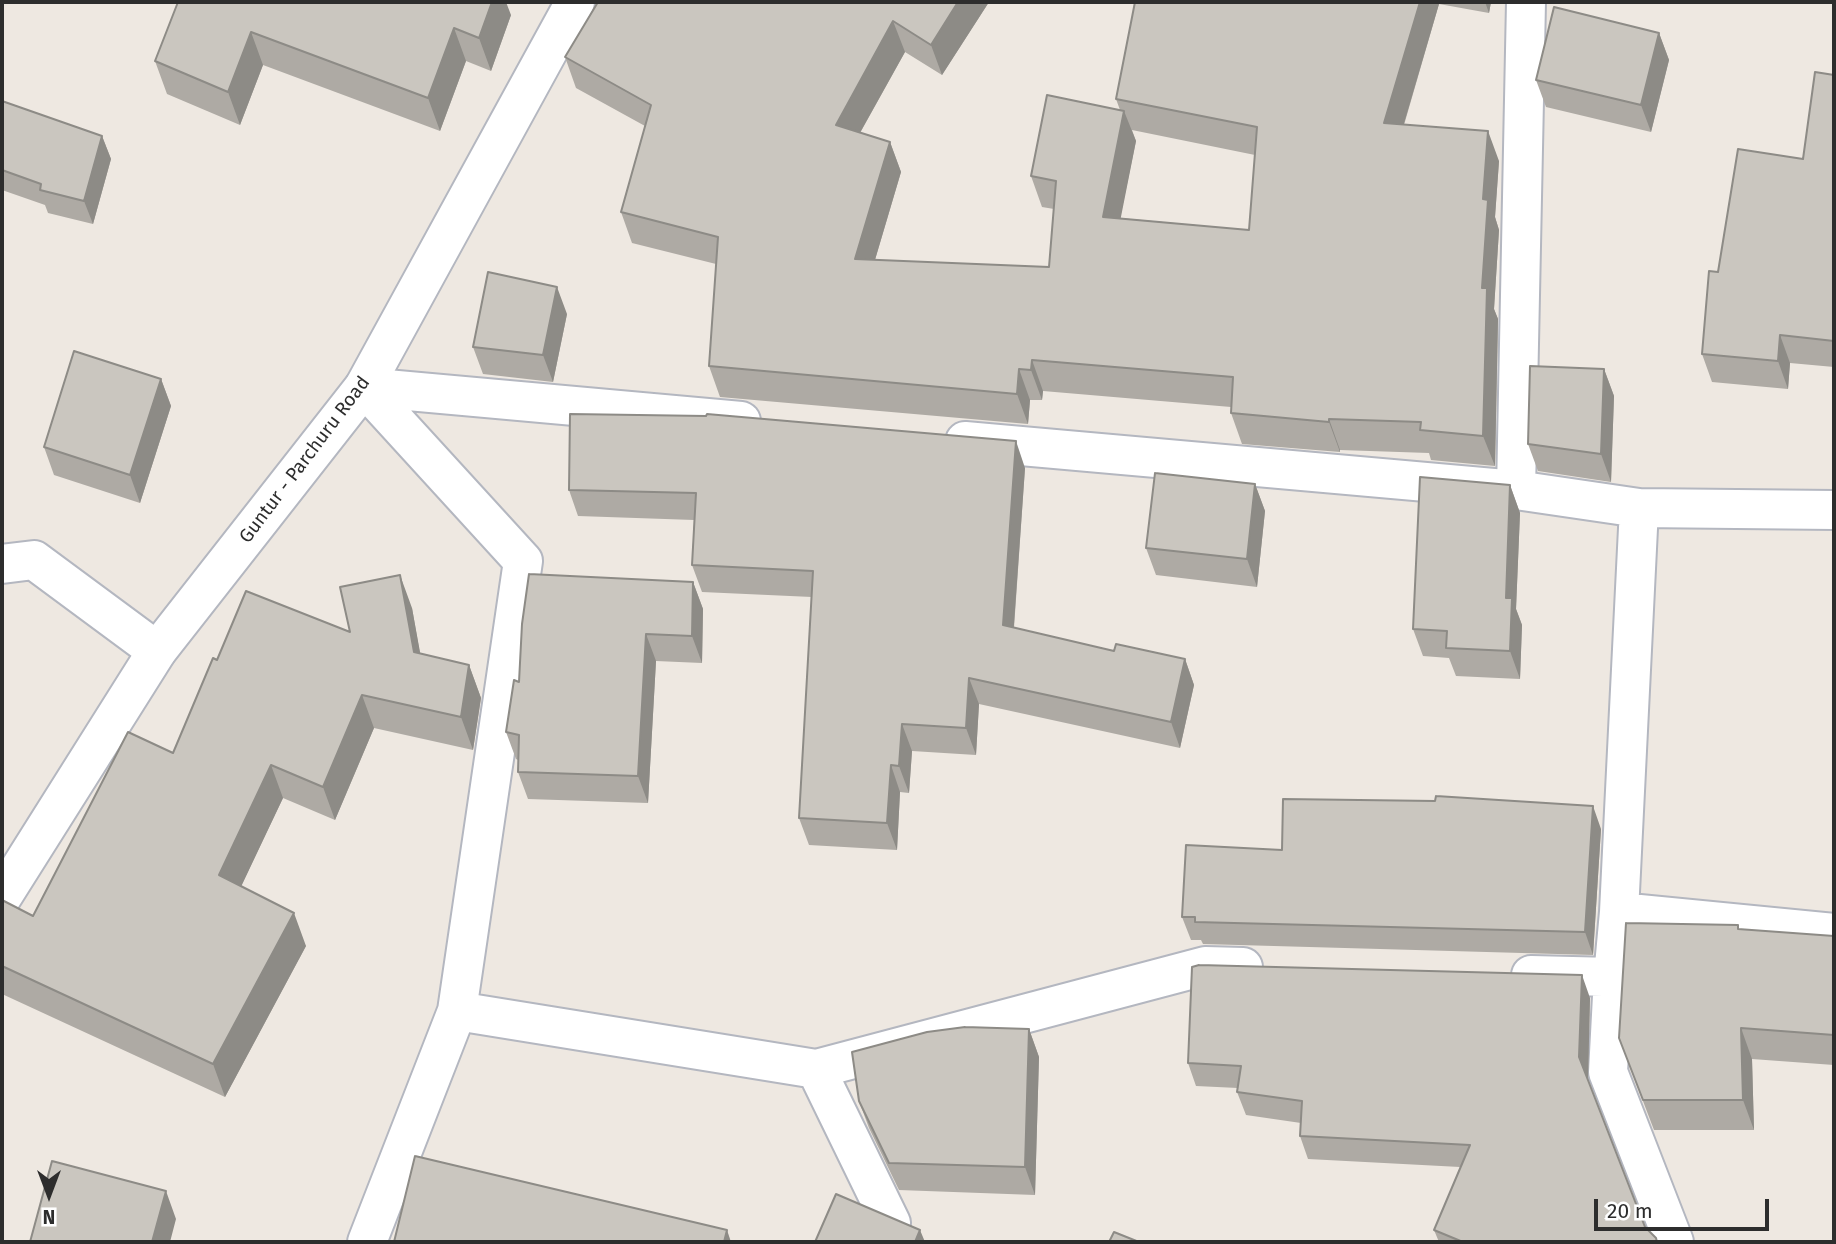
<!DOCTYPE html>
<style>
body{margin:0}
#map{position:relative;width:1836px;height:1244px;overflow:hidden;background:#eee8e1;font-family:"Fira Sans",sans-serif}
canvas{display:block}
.frame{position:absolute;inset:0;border:4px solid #2d2d2d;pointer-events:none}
.north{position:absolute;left:14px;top:1160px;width:70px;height:70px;-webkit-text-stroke:5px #fff;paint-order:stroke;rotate:180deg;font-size:19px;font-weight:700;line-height:28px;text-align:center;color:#2d2d2d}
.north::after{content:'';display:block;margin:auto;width:24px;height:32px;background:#2d2d2d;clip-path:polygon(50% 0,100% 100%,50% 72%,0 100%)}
.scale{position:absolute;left:1594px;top:1199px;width:175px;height:32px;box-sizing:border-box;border:4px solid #2d2d2d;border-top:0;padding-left:9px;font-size:21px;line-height:24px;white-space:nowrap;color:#2d2d2d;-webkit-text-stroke:5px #fff;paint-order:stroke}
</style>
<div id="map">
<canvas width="1836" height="1244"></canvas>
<div class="frame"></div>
<div class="north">N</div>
<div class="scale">20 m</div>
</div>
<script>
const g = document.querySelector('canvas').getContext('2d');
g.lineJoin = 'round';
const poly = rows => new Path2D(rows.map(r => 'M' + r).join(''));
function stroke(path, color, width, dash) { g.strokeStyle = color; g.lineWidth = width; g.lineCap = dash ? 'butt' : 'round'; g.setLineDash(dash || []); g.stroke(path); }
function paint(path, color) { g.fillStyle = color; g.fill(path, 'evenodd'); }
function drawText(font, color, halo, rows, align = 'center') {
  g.font = font + ' "Fira Sans",sans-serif'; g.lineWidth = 6; g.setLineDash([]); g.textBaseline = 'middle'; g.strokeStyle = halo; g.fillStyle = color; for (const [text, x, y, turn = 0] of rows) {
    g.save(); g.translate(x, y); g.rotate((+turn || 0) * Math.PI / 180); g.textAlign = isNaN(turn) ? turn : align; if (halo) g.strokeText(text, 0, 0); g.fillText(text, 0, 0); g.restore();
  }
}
const minor = poly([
 [364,387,741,421],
 [364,387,523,561,457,1011,367,1242],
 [965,441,1516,490,1639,508,1834,510],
 [1516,490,1526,2],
 [1639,508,1619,912,1613,977,1608,1072,1674,1242],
 [2,564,34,560,157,651],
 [1619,912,1834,933],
 [1531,975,1613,977],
 [457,1011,816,1069,1205,966,1243,967],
 [816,1069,891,1223]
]);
const tertiary = poly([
 [2,897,157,651,364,387,575,2]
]);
stroke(minor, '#b4b7c0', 42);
stroke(tertiary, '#b4b7c0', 42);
stroke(minor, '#fff', 38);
stroke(tertiary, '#fff', 38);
paint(poly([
 [178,2,511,15,491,71,466,61,440,131,263,65,240,125,167,94,155,61],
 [989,2,942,75,905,52,860,133,890,142,901,172,875,260,1049,267,1054,209,1042,207,1031,176,1120,110,1116,99,1135,2,1491,2,1489,13,1439,4,1404,125,1499,161,1495,217,1499,230,1494,309,1498,319,1495,466,1431,460,1429,453,1340,450,1340,452,1242,444,1231,413,1231,407,1043,391,1042,400,1030,400,1028,424,720,397,709,366,716,264,632,243,621,212,645,126,576,88,565,57],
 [1132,130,1255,155,1249,230,1120,218,1136,141],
 [1659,33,1669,60,1651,132,1546,107,1536,80],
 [1834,75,1834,367,1790,363,1788,389,1712,382,1702,354,1718,272,1803,159],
 [2,101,102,136,111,159,93,224,48,213,45,205,2,190],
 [567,314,553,382,483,374,473,347],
 [1604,369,1614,396,1611,482,1538,471,1528,444],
 [161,379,171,406,140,503,54,475,44,447],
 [1025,468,1014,628,1114,651,1185,659,1194,685,1180,748,979,704,976,755,912,751,909,793,900,792,897,850,809,845,799,818,812,597,702,592,692,565,694,520,578,516,569,490],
 [1255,484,1265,511,1257,587,1156,575,1146,548],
 [1510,485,1520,513,1516,609,1522,625,1520,679,1456,676,1449,658,1423,656,1413,629],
 [693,582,703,609,702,663,656,661,648,803,528,799,518,772,518,760,516,759,506,732,519,682],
 [412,608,420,654,469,665,481,698,473,750,374,728,335,820,283,798,241,886,306,946,225,1097,2,994,2,900,33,916,173,753,217,660,350,632],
 [1601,829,1593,955,1203,944,1201,940,1191,940,1182,917,1282,850],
 [1740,929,1834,936,1834,1065,1752,1059,1754,1130,1654,1130,1619,1038],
 [1590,998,1588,1079,1645,1227,1658,1242,1439,1242,1434,1230,1460,1167,1308,1159,1300,1136,1301,1123,1246,1115,1237,1092,1238,1088,1196,1086,1188,1063],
 [1029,1029,1039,1057,1035,1195,899,1190,869,1128,859,1101]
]), '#aeaaa4');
paint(poly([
 [492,2,506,2,511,15,491,71,479,38],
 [958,2,989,2,942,75,931,45],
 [1420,2,1438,2,1439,4,1395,154,1384,123],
 [1485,2,1491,2,1489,13],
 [893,21,905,52,847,156,836,125],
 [454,28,466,61,440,131,428,98],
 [251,32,263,65,240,125,228,92],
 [1659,33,1669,60,1651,132,1641,105],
 [1124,111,1136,141,1115,247,1103,217],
 [1488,131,1499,161,1495,217,1499,230,1494,309,1498,319,1495,466,1483,436,1482,288,1483,199],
 [102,136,111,159,93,224,84,201],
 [890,142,901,172,866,290,855,259],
 [557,287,567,314,553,382,543,355],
 [1780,335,1790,363,1788,389,1778,361],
 [1032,360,1043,391,1042,400,1031,370],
 [1019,369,1030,400,1028,424,1017,394],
 [1604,369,1614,396,1611,482,1601,454],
 [161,379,171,406,140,503,130,475],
 [1329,419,1340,450,1340,452,1329,422],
 [1016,441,1025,468,1012,652,1003,625],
 [1255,484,1265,511,1257,587,1247,559],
 [1510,485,1520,513,1516,609,1522,625,1520,679,1510,651,1506,598],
 [400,575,412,608,426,685,414,652],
 [693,582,703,609,702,663,692,636],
 [646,634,656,661,648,803,638,776],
 [1185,659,1194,685,1180,748,1171,722],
 [469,665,481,698,473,750,461,717],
 [969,678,979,704,976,755,966,728],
 [362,695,374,728,335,820,323,787],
 [902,724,912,751,909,793,899,766],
 [271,765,283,798,231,908,219,875],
 [891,765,900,792,897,850,887,823],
 [1593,806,1601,829,1593,955,1585,932],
 [294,913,306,946,225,1097,213,1064],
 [1582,975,1590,998,1588,1080,1579,1057],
 [1741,1028,1752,1059,1754,1130,1743,1100],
 [1029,1029,1039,1057,1035,1195,1025,1167],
 [166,1191,176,1219,170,1242,152,1242],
 [727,1230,731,1242,724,1242],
 [920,1230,925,1242,915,1242]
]), '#8d8b86');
const building = poly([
 [178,2,492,2,479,38,454,28,428,98,251,32,228,92,155,61,178,2],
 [598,2,958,2,931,45,893,21,836,125,890,142,855,259,1049,267,1056,181,1031,176,1047,95,1124,111,1103,217,1249,230,1257,127,1116,99,1135,2,1420,2,1384,123,1488,131,1483,199,1488,200,1482,288,1487,288,1483,436,1420,430,1421,422,1329,419,1329,422,1231,413,1233,377,1032,360,1031,370,1019,369,1017,394,709,366,718,237,621,212,651,105,565,57,598,2],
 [1554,7,1659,33,1641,105,1536,80,1554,7],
 [1815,72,1834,75,1834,341,1780,335,1778,361,1702,354,1709,271,1718,272,1738,149,1803,159,1815,72],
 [2,101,102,136,84,201,40,190,41,184,2,170,2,101],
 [488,272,557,287,543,355,473,347,488,272],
 [74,351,161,379,130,475,44,447,74,351],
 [1530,366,1604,369,1601,454,1528,444,1530,366],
 [570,414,706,416,707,414,1016,441,1003,625,1114,651,1116,644,1185,659,1171,722,969,678,966,728,902,724,899,766,891,765,887,823,799,818,813,571,692,565,696,493,569,490,570,414],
 [1155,473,1255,484,1247,559,1146,548,1155,473],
 [1420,477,1510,485,1506,598,1512,598,1510,651,1446,648,1447,631,1413,629,1420,477],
 [529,574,693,582,692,636,646,634,638,776,518,772,519,735,506,732,514,680,519,682,522,624,529,574],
 [400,575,414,652,469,665,461,717,362,695,323,787,271,765,219,875,294,913,213,1064,2,966,2,900,33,916,128,732,173,753,213,658,217,660,246,591,350,632,340,587,400,575],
 [1436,796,1593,806,1585,932,1195,922,1195,917,1182,917,1186,845,1282,850,1283,799,1435,801,1436,796],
 [1626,923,1738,925,1738,929,1834,936,1834,1035,1741,1028,1743,1100,1643,1100,1619,1038,1626,923],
 [1199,965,1582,975,1579,1057,1645,1227,1656,1238,1657,1242,1463,1242,1434,1230,1470,1145,1300,1136,1302,1101,1237,1092,1241,1066,1188,1063,1192,967,1199,965],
 [965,1027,1029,1029,1025,1167,889,1163,859,1101,852,1052,927,1032,965,1027],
 [415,1156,727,1230,724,1242,394,1242,415,1156],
 [52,1161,166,1191,152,1242,30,1242,52,1161],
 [836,1194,920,1230,915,1242,815,1242,836,1194],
 [1114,1232,1139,1242,1109,1242,1114,1232]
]);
paint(building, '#cac6bf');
stroke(building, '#8d8b86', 2);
drawText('19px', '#2d2d2d', '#fff', [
 ["Guntur - Parchuru Road",305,460,-53]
]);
</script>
